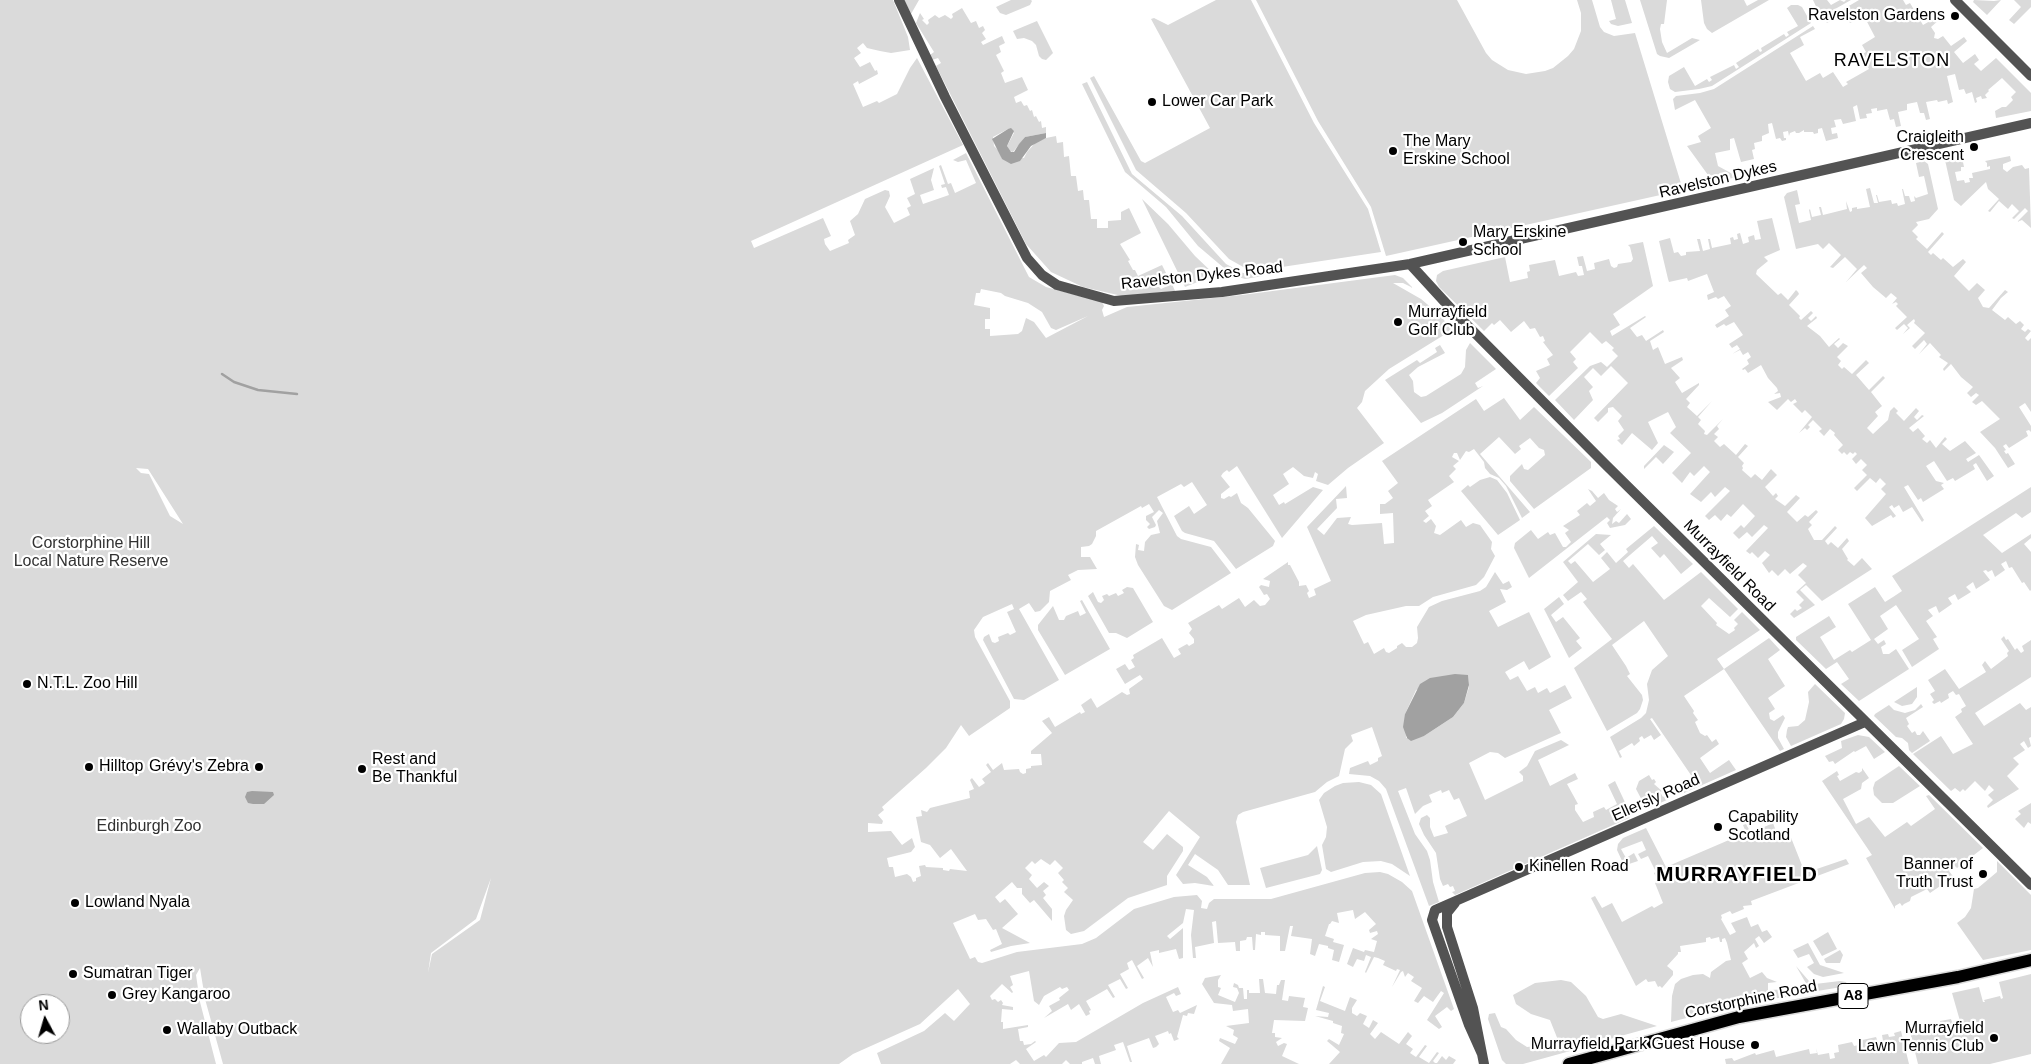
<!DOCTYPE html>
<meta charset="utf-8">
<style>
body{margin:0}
#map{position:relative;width:2031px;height:1064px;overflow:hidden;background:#fff;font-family:Helvetica,sans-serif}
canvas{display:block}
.north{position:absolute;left:20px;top:994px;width:50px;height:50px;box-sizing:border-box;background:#fff;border:1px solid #999;border-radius:50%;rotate:354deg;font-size:14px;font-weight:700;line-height:20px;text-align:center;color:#000}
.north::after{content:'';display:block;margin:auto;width:18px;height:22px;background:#000;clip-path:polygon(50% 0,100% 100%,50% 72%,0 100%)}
</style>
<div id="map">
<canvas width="2031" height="1064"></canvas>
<div class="north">N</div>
</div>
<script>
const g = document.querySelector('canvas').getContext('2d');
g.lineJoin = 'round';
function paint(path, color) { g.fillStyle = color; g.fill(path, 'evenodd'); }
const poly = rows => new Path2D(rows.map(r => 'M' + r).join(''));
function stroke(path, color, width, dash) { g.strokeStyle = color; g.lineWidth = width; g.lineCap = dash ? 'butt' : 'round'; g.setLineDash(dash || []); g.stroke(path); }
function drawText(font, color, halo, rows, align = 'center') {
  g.font = font + ' Helvetica,sans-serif'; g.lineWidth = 4.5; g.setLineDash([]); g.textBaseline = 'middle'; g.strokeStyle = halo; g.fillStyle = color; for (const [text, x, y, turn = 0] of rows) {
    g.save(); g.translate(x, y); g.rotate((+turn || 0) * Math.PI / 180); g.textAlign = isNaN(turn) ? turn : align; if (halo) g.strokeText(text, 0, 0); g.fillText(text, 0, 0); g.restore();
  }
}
paint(poly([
 [0,0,893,0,908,37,910,50,891,53,880,51,867,48,863,43,857,48,861,53,854,58,860,67,870,62,875,71,877,70,878,74,859,84,858,81,853,84,863,107,877,101,879,103,897,94,910,68,917,58,963,145,751,241,754,248,823,218,831,236,824,239,825,244,830,251,849,243,848,240,855,235,850,221,858,214,865,199,885,190,889,191,890,196,885,207,894,223,910,215,907,208,911,206,907,198,915,194,910,179,934,168,931,180,934,190,920,195,923,204,949,195,946,187,942,188,941,185,945,184,939,166,941,165,948,184,951,183,955,193,976,183,966,160,958,162,953,160,966,153,1029,277,1046,287,1102,302,1104,306,1102,310,1104,317,1127,307,1242,295,1395,275,1403,278,1413,288,1403,283,1393,283,1421,299,1440,315,1452,330,1389,369,1365,391,1362,402,1357,408,1384,443,1348,468,1328,485,1316,481,1318,474,1315,472,1313,478,1304,476,1293,467,1283,474,1289,484,1273,495,1279,505,1284,502,1285,504,1313,487,1323,490,1282,538,1237,466,1229,472,1227,470,1223,473,1221,476,1230,487,1221,494,1221,498,1224,499,1229,496,1231,497,1237,493,1241,503,1248,508,1275,541,1273,546,1236,569,1214,541,1185,533,1182,531,1174,516,1189,506,1194,514,1207,505,1192,482,1184,487,1181,484,1157,497,1177,536,1181,539,1211,547,1231,573,1172,610,1164,606,1138,565,1135,557,1136,544,1139,545,1138,550,1144,551,1145,542,1151,535,1160,533,1157,521,1163,513,1159,510,1152,517,1156,525,1155,527,1149,529,1147,527,1150,524,1146,520,1146,516,1154,512,1149,504,1142,508,1141,506,1096,531,1096,536,1092,544,1089,546,1081,547,1081,557,1090,557,1097,569,1078,570,1068,575,1071,580,1050,591,1049,602,1040,611,1035,612,1029,603,1019,609,1059,680,1024,700,1014,699,983,640,984,637,989,634,992,642,995,643,999,641,998,637,1008,633,1010,635,1016,632,1007,612,1014,609,1012,604,983,617,974,630,975,637,1010,701,1010,708,969,736,961,725,946,748,926,768,882,807,884,810,878,815,883,821,882,824,868,823,868,832,891,831,902,845,912,838,915,847,911,852,887,858,889,867,893,867,895,877,907,874,911,877,913,882,916,881,916,878,921,876,919,866,925,865,926,867,943,868,943,870,949,871,950,869,967,871,951,849,940,858,930,845,921,842,916,817,922,816,921,810,927,812,930,808,970,798,969,791,974,789,970,780,972,778,979,787,985,783,982,779,991,772,986,765,988,763,993,770,1002,763,1004,770,1019,769,1020,772,1023,774,1026,773,1026,769,1031,768,1031,766,1042,765,1041,754,1031,754,1031,751,1052,733,1042,721,1049,717,1055,727,1080,712,1081,714,1085,712,1081,705,1091,698,1097,708,1122,692,1127,695,1130,694,1129,689,1143,679,1140,675,1125,684,1116,669,1125,664,1129,670,1135,667,1131,660,1134,658,1133,655,1162,638,1174,658,1181,654,1178,649,1187,644,1189,646,1194,643,1194,639,1189,633,1192,629,1188,623,1219,605,1222,609,1239,598,1245,607,1254,600,1260,606,1265,605,1270,599,1267,594,1264,595,1259,587,1261,585,1269,587,1270,581,1263,579,1288,562,1288,565,1290,565,1299,582,1299,586,1306,585,1309,591,1307,593,1309,598,1316,595,1314,589,1331,581,1307,527,1346,486,1347,498,1336,499,1337,508,1317,529,1324,535,1337,518,1351,517,1348,524,1352,525,1382,523,1384,544,1394,543,1393,513,1380,514,1380,504,1385,504,1393,498,1388,491,1398,483,1382,461,1476,399,1484,411,1504,398,1520,420,1534,407,1591,462,1591,468,1534,509,1510,481,1510,476,1522,464,1524,469,1528,470,1545,455,1544,450,1539,448,1530,438,1519,446,1521,449,1515,454,1499,437,1480,454,1530,512,1522,518,1506,486,1499,478,1490,474,1485,468,1484,462,1474,449,1469,452,1466,451,1460,460,1457,453,1454,453,1452,457,1459,461,1453,466,1456,469,1449,476,1454,482,1428,500,1432,506,1425,511,1429,516,1423,521,1426,523,1431,519,1436,526,1434,533,1440,535,1461,520,1466,527,1473,523,1480,525,1492,542,1491,549,1495,556,1484,577,1476,585,1433,597,1419,606,1406,606,1366,615,1353,621,1364,644,1368,642,1374,654,1384,648,1386,652,1389,653,1397,648,1397,646,1402,643,1406,647,1412,647,1417,643,1418,638,1417,627,1429,607,1442,601,1480,591,1486,587,1495,572,1503,584,1509,581,1512,587,1507,590,1500,589,1506,602,1489,611,1498,627,1529,612,1551,657,1529,670,1524,661,1505,672,1510,680,1518,676,1527,691,1535,687,1538,693,1547,688,1550,693,1565,685,1572,698,1549,710,1561,733,1505,758,1498,753,1490,752,1469,763,1485,800,1523,781,1523,776,1519,772,1527,766,1535,751,1561,740,1569,745,1538,760,1550,786,1575,773,1578,779,1567,784,1578,804,1575,805,1575,810,1583,822,1594,817,1593,812,1604,807,1606,810,1617,804,1608,785,1615,781,1631,815,1629,818,1455,895,1452,892,1455,891,1453,886,1450,887,1448,884,1443,886,1440,879,1436,853,1424,835,1419,824,1421,818,1427,815,1430,818,1430,827,1434,837,1448,833,1445,826,1467,816,1459,798,1454,800,1449,790,1442,793,1441,790,1429,795,1432,802,1423,806,1415,814,1406,788,1398,791,1415,834,1427,851,1430,860,1433,882,1439,902,1429,906,1386,789,1379,781,1370,776,1349,774,1350,768,1368,761,1370,765,1378,761,1378,758,1382,756,1372,727,1351,735,1353,741,1345,749,1339,776,1327,782,1315,792,1243,812,1238,815,1236,822,1250,885,1228,885,1218,870,1195,854,1188,865,1207,877,1214,886,1195,883,1183,884,1176,875,1200,837,1169,811,1143,842,1153,850,1167,834,1183,847,1183,851,1167,876,1167,885,1128,898,1084,931,1071,934,1066,930,1064,916,1066,910,1073,900,1064,892,1068,888,1062,882,1064,880,1058,873,1063,868,1055,860,1050,865,1041,859,1035,864,1032,861,1025,868,1032,875,1029,879,1037,888,1044,882,1049,886,1043,891,1046,895,1043,898,1052,909,1052,921,1034,900,1030,903,1022,894,1022,888,1017,888,1012,882,995,897,1000,903,1005,899,1018,914,1002,928,1030,943,1011,946,991,952,990,950,1002,944,996,929,993,930,986,919,978,920,975,914,953,923,970,959,975,957,978,962,982,963,1017,952,1082,944,1096,938,1134,909,1174,897,1197,895,1202,901,1201,908,1207,909,1209,903,1214,899,1271,899,1365,873,1380,872,1388,874,1402,882,1412,891,1454,1009,1451,1011,1447,1007,1435,1016,1442,1027,1439,1029,1427,1020,1444,993,1441,991,1433,1002,1424,996,1418,1003,1414,1001,1422,988,1411,981,1414,977,1408,973,1405,977,1403,971,1401,972,1392,987,1400,970,1397,969,1396,971,1383,965,1385,961,1378,958,1374,957,1366,973,1365,972,1371,957,1366,955,1364,961,1357,959,1353,967,1347,964,1353,948,1364,952,1365,950,1374,952,1377,941,1371,939,1378,934,1377,931,1370,933,1369,930,1376,924,1365,912,1355,919,1353,910,1337,913,1339,923,1332,921,1330,924,1329,924,1325,936,1334,939,1333,942,1344,945,1339,962,1332,960,1334,950,1328,948,1328,946,1319,944,1315,956,1310,954,1312,939,1291,936,1293,926,1290,926,1285,951,1280,951,1280,936,1265,935,1265,932,1261,932,1261,935,1256,934,1255,950,1253,950,1252,937,1247,937,1246,940,1240,941,1240,951,1236,951,1235,942,1218,943,1216,921,1212,922,1214,943,1195,947,1196,958,1193,958,1191,935,1194,910,1186,909,1183,923,1167,936,1170,939,1183,928,1183,958,1179,959,1176,949,1159,953,1159,950,1150,952,1153,967,1148,958,1137,966,1144,978,1142,979,1132,960,1127,963,1129,969,1120,974,1128,988,1126,989,1120,979,1108,985,1115,997,1113,998,1107,989,1086,1001,1091,1010,1089,1011,1090,1014,1086,1016,1079,1004,1071,1010,1068,1004,1044,1018,1052,1011,1049,1006,1060,1000,1059,998,1069,990,1067,987,1062,989,1060,987,1044,996,1039,1005,1034,1001,1029,971,1010,976,1013,985,1010,987,1013,992,1012,993,1002,984,990,996,992,1000,995,999,998,1002,1001,1000,1003,1003,1002,1005,1013,1007,1013,1010,1002,1009,1001,1022,1003,1022,1003,1029,1028,1025,1028,1027,1018,1029,1020,1041,1023,1041,1024,1045,1031,1044,1035,1041,1036,1042,1026,1049,1034,1061,1044,1055,1046,1057,1059,1043,1076,1042,1143,1003,1178,987,1181,994,1176,996,1174,993,1166,997,1173,1012,1178,1010,1180,1013,1197,1005,1194,1014,1188,1013,1187,1016,1183,1015,1177,1037,1179,1039,1174,1041,1171,1033,1169,1034,1168,1031,1155,1036,1159,1044,1156,1047,1153,1048,1149,1038,1127,1046,1132,1062,1130,1062,1123,1042,1114,1045,1116,1050,1099,1056,1101,1064,1095,1064,1093,1058,1082,1062,1082,1064,1070,1064,1066,1060,1062,1064,1020,1064,1016,1060,1010,1064,881,1064,877,1053,924,1031,945,1013,954,1021,970,1004,958,989,920,1024,853,1054,839,1064,223,1064,205,999,200,968,196,975,200,1002,216,1064,0,1064],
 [981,289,1001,293,1005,296,1028,303,1042,312,1051,328,1056,330,1088,316,1046,338,1034,322,1026,318,1022,331,1018,334,990,336,990,329,985,329,985,319,990,319,990,308,974,305,976,293,980,293],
 [136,468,148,469,183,524,170,516,149,474,141,473],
 [1468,675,1469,687,1464,703,1453,717,1424,736,1406,738,1405,714,1416,690],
 [491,878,480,920,432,954,428,973,431,953,476,919],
 [30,1004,60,1004,60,1034,30,1034],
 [904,0,919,0,911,14],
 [1011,0,1031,0,1032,1,1030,5,1006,15,1000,13,996,7],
 [1216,0,1251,0,1314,123,1368,209,1381,252,1262,270,1245,268,1229,259,1186,213,1136,170,1090,78,1094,76,1141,161,1145,163,1210,128,1151,19,1154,18,1168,25],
 [1256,0,1457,0,1486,53,1492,60,1508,70,1526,74,1545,71,1553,68,1568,56,1574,49,1581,31,1581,13,1577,0,1592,0,1600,27,1604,32,1614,36,1635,33,1683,190,1386,256,1371,207,1318,121],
 [1611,0,1625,0,1632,23,1618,26,1611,24,1609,21,1616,19],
 [1640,0,1667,0,1664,24,1661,24,1660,29,1662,42,1667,53,1692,38,1700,40,1669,58,1660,56,1657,54],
 [1701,0,1744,0,1747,6,1758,0,1769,0,1712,33,1707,29,1704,23],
 [1813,0,1827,0,1831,5,1840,0,1844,2,1846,0,1851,0,1821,17],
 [1859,0,1903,0,1906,5,1910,3,1923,25,1937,17,1939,20,1931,27,1935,33,1934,38,1938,39,1943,36,1951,46,1964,37,1967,41,1954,52,1963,63,1975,54,1979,60,1974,64,1981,71,1996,58,2031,93,2031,111,1996,118,1995,111,2002,107,2006,107,2013,100,2011,97,2016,92,2002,78,1988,90,1989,91,1985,95,1987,98,1982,99,1981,96,1976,98,1977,102,1975,103,1972,92,1966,94,1964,89,1959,90,1955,74,1947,76,1953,102,1948,104,1947,100,1938,102,1937,100,1926,102,1930,119,1926,120,1924,113,1920,113,1917,102,1907,104,1907,110,1898,112,1901,126,1896,127,1894,119,1890,120,1887,109,1877,111,1877,108,1871,109,1872,113,1866,114,1867,118,1860,119,1857,105,1853,107,1856,121,1843,124,1841,119,1834,120,1836,127,1831,128,1832,134,1837,133,1838,138,1826,141,1822,128,1818,129,1818,133,1814,134,1813,132,1804,132,1804,130,1799,133,1796,133,1795,131,1790,133,1789,136,1788,131,1783,132,1784,138,1786,138,1786,140,1782,141,1780,138,1776,139,1772,123,1768,124,1769,133,1762,136,1762,141,1754,143,1755,149,1752,150,1754,159,1741,162,1734,138,1730,139,1730,150,1715,153,1718,166,1738,177,1718,181,1708,175,1687,146,1701,142,1698,136,1711,128,1695,100,1675,110,1673,99,1676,96,1700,93,1714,89,1813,26,1815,29,1800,37,1804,45,1790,53,1806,81,1820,73,1823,78,1833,72,1843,87,1848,84,1846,82,1869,69,1861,55,1866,52,1862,45,1875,37,1864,16,1850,23,1844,13,1827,23,1825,20],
 [1974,0,1994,1,2001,0,1987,15,1973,2],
 [2014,0,2031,0,2031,7,2014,24,2009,20,2021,7],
 [1791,5,1798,5,1802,7,1811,23,1712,86,1699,89,1675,92,1670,89,1668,82,1669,76,1684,67,1695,86,1707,79,1709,82,1712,80,1710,77,1734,65,1736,69,1739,67,1736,63,1758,49,1760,52,1762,51,1761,48,1784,34,1786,37,1789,35,1787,32,1798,26,1787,8],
 [962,8,971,23,976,21,979,28,983,26,985,30,982,33,986,39,981,42,983,45,1002,36,1005,43,999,46,1001,52,996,55,1004,71,1001,73,1005,83,1022,77,1028,90,1014,97,1016,103,1021,101,1024,106,1027,105,1030,111,1032,110,1034,117,1036,116,1039,122,1041,121,1042,128,1046,127,1046,133,1025,137,1013,152,1009,151,1007,146,1014,133,1008,129,993,137,994,146,1000,152,1002,159,1024,158,1027,152,1036,142,1046,138,1056,136,1057,143,1063,142,1064,157,1069,156,1071,176,1076,176,1078,191,1083,190,1084,200,1089,200,1091,219,1097,219,1097,228,1108,228,1108,221,1121,220,1121,212,1129,208,1141,233,1120,244,1130,260,1128,261,1133,270,1135,270,1138,276,1162,265,1166,273,1154,281,1156,287,1159,287,1161,289,1172,284,1175,291,1122,296,1083,287,1051,272,1026,244,936,66,941,63,938,58,932,60,930,55,934,52,916,23,920,13,924,19,922,20,927,25,929,23,928,20,935,15,939,18,945,15,951,19,953,17,952,14],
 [1037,21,1053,53,1046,60,1042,59,1039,56,1036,45,1032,41,1024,38,1017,39,1013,31],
 [1087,82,1132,174,1182,216,1226,264,1243,273,1263,276,1245,279,1225,273,1224,268,1198,246,1166,207,1125,172,1082,84],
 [1961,152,1964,167,1961,167,1961,171,1955,172,1957,181,1964,180,1965,183,1970,182,1969,178,1973,178,1972,173,1990,169,1990,166,1987,167,1987,163,1985,161,2010,156,2011,161,2003,164,2003,169,2007,172,2013,167,2022,165,2025,169,2029,168,2031,228,2022,220,2017,222,2028,211,2025,208,2014,219,2012,218,2019,211,2012,204,2008,209,1999,201,1990,212,1988,211,1999,199,1988,189,1986,182,1961,206,1954,200,1945,160,1946,156],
 [1924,161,1928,164,1938,209,1929,219,1916,222,1918,225,1912,231,1918,237,1916,239,1927,249,1942,232,1944,234,1928,252,1931,255,1933,253,1941,260,1943,258,1953,267,1963,259,1966,262,1954,276,1969,291,1977,283,1985,290,1978,298,1983,307,1989,308,2005,290,2008,292,2001,298,1992,310,2005,320,2008,317,2016,324,2020,321,2024,325,2021,329,2025,332,2028,329,2031,331,2025,338,2028,341,2031,338,2031,412,2025,403,2019,407,2031,426,2031,432,2029,430,2026,431,2028,436,2009,448,2006,444,2003,446,2006,450,2004,451,2006,454,2008,453,2015,464,2008,468,1995,448,1980,432,2000,419,1982,401,1976,405,1972,402,1979,395,1976,393,1971,397,1967,393,1973,387,1961,377,1951,364,1944,371,1943,369,1948,363,1939,357,1941,355,1930,343,1919,354,1927,344,1924,340,1915,349,1912,346,1925,333,1914,323,1915,321,1914,319,1907,325,1910,328,1903,334,1908,328,1904,324,1897,330,1895,328,1907,317,1896,306,1898,304,1896,302,1892,304,1897,298,1891,293,1886,298,1873,287,1861,273,1867,268,1864,265,1846,282,1857,269,1845,257,1833,268,1830,267,1841,255,1829,243,1823,249,1818,244,1796,249,1784,197,1787,193,1797,190,1800,204,1795,205,1799,223,1811,220,1809,210,1810,209,1812,217,1821,215,1819,207,1821,207,1823,215,1847,209,1846,201,1850,212,1852,211,1852,208,1857,207,1857,209,1870,207,1866,189,1870,188,1874,203,1878,203,1876,195,1877,195,1879,202,1891,200,1892,204,1897,203,1898,206,1905,204,1902,189,1903,189,1905,196,1909,196,1911,202,1915,201,1914,196,1916,198,1928,194,1924,176,1919,177,1916,163],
 [1142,199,1168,224,1195,256,1215,275,1185,287],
 [1772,218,1780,250,1764,257,1768,261,1757,270,1756,274,1778,295,1781,293,1788,300,1796,290,1798,292,1799,294,1789,305,1800,316,1799,318,1801,320,1811,311,1813,313,1808,318,1811,321,1816,316,1817,318,1807,326,1820,336,1829,347,1839,338,1840,339,1834,344,1838,348,1843,343,1848,346,1837,357,1841,361,1838,365,1842,369,1844,367,1852,374,1866,360,1869,363,1856,375,1869,390,1883,376,1885,378,1871,392,1882,406,1875,412,1878,416,1867,428,1873,434,1888,420,1890,411,1894,407,1898,411,1896,413,1904,421,1916,408,1919,411,1914,417,1917,420,1922,415,1924,416,1909,428,1913,432,1918,428,1925,436,1922,439,1927,443,1930,440,1936,448,1945,437,1947,439,1942,444,1950,451,1965,441,1976,453,1966,459,1968,462,1979,455,1994,476,1987,481,1976,463,1973,465,1975,469,1955,481,1953,478,1947,481,1934,461,1926,466,1936,481,1944,483,1941,485,1944,489,1923,502,1921,498,1918,500,1908,485,1904,487,1924,520,1922,522,1912,507,1903,512,1899,505,1894,508,1892,505,1889,507,1896,516,1893,518,1891,515,1872,526,1865,518,1886,494,1881,489,1886,484,1880,478,1876,483,1870,478,1857,491,1854,488,1867,475,1862,470,1867,465,1861,459,1856,464,1852,459,1857,454,1855,452,1853,454,1850,452,1847,455,1844,452,1842,454,1838,450,1843,445,1834,435,1835,433,1830,429,1824,436,1819,431,1822,429,1813,420,1808,425,1810,427,1807,430,1805,428,1799,433,1812,417,1805,410,1802,413,1793,404,1797,402,1795,399,1791,402,1788,399,1777,410,1768,402,1781,397,1780,393,1774,394,1778,391,1777,388,1768,378,1761,365,1748,373,1745,369,1743,370,1742,369,1749,364,1747,360,1751,357,1748,352,1743,355,1740,350,1732,354,1740,349,1737,345,1732,348,1729,344,1743,335,1734,322,1726,326,1724,324,1717,328,1715,325,1729,316,1725,310,1731,306,1724,296,1718,299,1716,297,1708,300,1707,295,1714,292,1707,274,1688,281,1687,278,1669,282,1668,279,1659,241,1670,238,1674,253,1678,252,1681,256,1686,255,1686,252,1700,251,1697,239,1700,239,1703,251,1710,249,1708,239,1710,239,1712,248,1731,244,1730,238,1733,237,1734,240,1738,239,1737,234,1740,233,1743,244,1749,242,1748,237,1754,235,1755,240,1761,239,1757,221],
 [1643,242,1653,286,1613,314,1620,325,1610,331,1612,336,1645,316,1646,317,1630,328,1637,337,1642,335,1646,341,1663,330,1664,332,1650,341,1653,350,1658,347,1665,364,1682,357,1683,360,1671,368,1680,378,1675,382,1682,393,1699,383,1699,385,1686,399,1690,403,1687,407,1697,416,1712,401,1698,417,1701,420,1698,424,1705,431,1704,434,1707,435,1723,419,1717,426,1719,429,1714,434,1718,437,1714,441,1720,447,1724,444,1736,455,1745,444,1748,446,1738,457,1744,463,1742,466,1743,468,1742,470,1751,478,1755,474,1762,480,1771,469,1777,475,1765,487,1773,496,1776,493,1778,496,1775,499,1785,506,1796,495,1800,498,1787,512,1797,522,1805,515,1808,517,1816,510,1818,512,1809,522,1812,525,1808,529,1814,540,1822,540,1835,526,1837,528,1825,541,1828,545,1831,542,1838,548,1847,538,1849,541,1842,549,1848,559,1847,560,1854,566,1862,558,1872,569,1822,601,1806,585,1800,590,1815,605,1794,618,1790,614,1795,609,1797,611,1802,608,1799,605,1804,600,1796,592,1806,583,1798,575,1807,566,1803,563,1790,574,1785,569,1778,576,1772,570,1769,573,1762,563,1770,555,1765,551,1758,558,1752,552,1750,554,1746,551,1768,528,1764,525,1752,537,1747,532,1739,539,1733,533,1741,525,1744,528,1755,516,1743,504,1731,517,1727,514,1721,521,1715,515,1709,520,1705,516,1730,491,1725,487,1715,497,1711,492,1701,502,1690,494,1710,472,1704,466,1694,476,1690,472,1682,483,1672,473,1691,453,1670,433,1676,427,1668,412,1648,422,1658,443,1652,450,1632,433,1622,445,1617,440,1620,439,1618,436,1624,430,1618,421,1622,416,1613,407,1608,408,1608,412,1598,422,1594,418,1628,383,1611,366,1601,376,1593,368,1584,377,1593,387,1589,391,1593,400,1574,420,1555,400,1590,366,1601,362,1607,367,1618,356,1612,350,1614,348,1606,341,1602,344,1590,332,1570,352,1576,359,1573,362,1578,368,1549,396,1536,383,1540,378,1536,371,1550,365,1547,359,1553,355,1543,342,1545,341,1543,336,1540,337,1535,328,1530,329,1524,321,1511,332,1500,320,1494,325,1492,323,1484,331,1439,287,1436,281,1437,275,1443,271,1505,257,1510,282,1528,278,1527,272,1530,271,1529,265,1555,260,1559,276,1576,272,1578,276,1584,275,1582,266,1579,266,1577,257,1583,256,1587,271,1595,269,1594,263,1609,259,1611,266,1614,268,1617,267,1618,264,1631,262,1633,259,1630,247,1628,245],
 [1470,343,1496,369,1475,383,1478,388,1483,386,1442,413,1421,423,1385,380,1417,360,1420,363,1437,352,1435,348,1440,345,1445,353,1418,367,1409,375,1413,381,1414,392,1421,397,1426,396,1461,374,1465,367,1466,350],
 [1664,445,1674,452,1663,464,1656,457,1644,469,1644,466],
 [1490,477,1497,480,1507,493,1520,520,1498,535,1461,491,1468,485,1470,487,1480,480],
 [2031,487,2031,512,2022,518,2016,513,1983,535,2002,553,2031,534,2031,538,2024,544,2031,552,2031,590,2030,591,2024,582,2022,583,2012,567,2009,568,2006,561,2001,564,2005,570,1995,577,1992,570,1988,572,1986,570,1983,571,1990,580,1976,589,1973,582,1966,587,1971,592,1958,600,1955,594,1948,598,1952,604,1939,613,1936,606,1928,610,1933,616,1926,621,1937,637,1933,639,1939,649,1912,667,1902,650,1919,639,1896,605,1880,616,1888,629,1874,639,1878,644,1884,640,1886,644,1881,647,1883,654,1889,654,1896,649,1909,669,1859,701,1841,684,1849,679,1837,662,1826,669,1796,640,1796,637,1829,616,1836,627,1820,637,1834,660,1850,650,1852,652,1871,640,1848,604,1875,587,1885,602,1893,597,1902,591,1892,576],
 [1588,489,1592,491,1598,498,1604,493,1609,500,1618,506,1615,509,1617,512,1621,509,1613,518,1612,524,1616,521,1619,523,1627,514,1631,519,1625,525,1610,528,1607,523,1610,520,1607,517,1529,578,1514,548,1515,543,1531,530,1538,539,1548,532,1550,535,1555,533,1563,547,1566,547,1571,542,1565,533,1569,530,1563,526,1580,515,1577,511,1587,503,1590,506,1596,501],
 [1654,526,1693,564,1681,574,1664,554,1660,558,1651,548,1658,543,1652,536,1623,561,1629,568,1633,564,1664,600,1701,572,1738,609,1730,617,1709,598,1701,606,1717,623,1716,625,1729,634,1735,630,1734,628,1738,624,1734,620,1742,612,1760,630,1717,659,1724,669,1769,638,1780,650,1768,659,1785,686,1768,698,1775,709,1769,713,1770,719,1774,721,1783,715,1785,718,1778,732,1778,738,1784,749,1780,751,1724,669,1684,696,1694,711,1693,713,1698,720,1695,722,1700,733,1705,736,1707,735,1712,742,1716,739,1719,744,1700,758,1710,773,1729,760,1736,770,1684,793,1682,789,1695,781,1652,718,1650,719,1661,735,1654,740,1651,735,1644,739,1642,736,1639,738,1640,741,1634,746,1632,743,1619,751,1622,757,1620,758,1610,737,1641,718,1646,713,1649,700,1647,684,1652,670,1668,656,1644,621,1612,645,1626,666,1630,674,1627,676,1642,695,1643,700,1640,709,1637,713,1607,731,1574,668,1612,639,1583,602,1587,599,1581,592,1568,601,1563,595,1578,582,1563,562,1596,534,1611,535,1600,544,1605,550,1599,555,1588,544,1568,561,1571,564,1575,561,1593,582,1610,569,1601,558,1607,552,1616,563,1628,552,1626,549],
 [1127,587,1133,588,1153,622,1127,638,1116,633,1109,633,1088,596,1093,592,1098,602,1101,603,1104,600,1102,596,1107,594,1109,596,1116,593,1118,596,1124,593,1122,590],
 [1559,597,1564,604,1551,615,1556,622,1563,617,1580,638,1576,641,1582,648,1569,658,1544,609],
 [1082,600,1110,649,1065,675,1038,630,1038,625,1053,606,1059,620,1064,620,1066,616,1078,611,1080,616,1086,613,1080,601],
 [2004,636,2006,640,2008,639,2015,650,2017,648,2021,653,2024,651,2022,646,2031,640,2031,677,1975,713,1984,726,2020,703,2026,710,2031,707,2031,737,2029,738,2031,746,2028,748,2024,741,2020,744,2025,750,2013,758,2019,764,2007,776,2019,789,1988,808,1987,806,1993,800,1988,795,1994,790,1989,785,1985,791,1975,781,1965,791,1963,789,1960,792,1955,788,1951,791,1913,754,1941,736,1953,754,1973,744,1955,717,1962,712,1961,709,1966,706,1959,694,1956,695,1953,691,1948,694,1949,698,1941,703,1940,701,1934,704,1932,702,1934,700,1930,694,1935,691,1928,680,1945,669,1959,689,1986,672,1982,665,1985,661,1991,669,2008,656,2007,653,2009,651,2001,639],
 [1815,684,1845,713,1844,719,1841,724,1791,746,1786,737,1787,730,1788,727,1798,726,1805,720,1809,702,1808,692],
 [1917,687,1917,697,1912,704,1902,706,1894,702],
 [1921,704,1923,707,1906,718,1909,724,1907,726,1912,733,1915,731,1917,735,1920,735,1923,731,1930,741,1912,753,1909,750,1908,743,1902,738,1896,737,1874,716,1875,714,1889,705,1894,710,1905,713,1915,710],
 [1858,735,1869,737,1885,752,1874,759,1866,746,1855,752,1854,751,1835,764,1833,761,1829,762,1825,756,1842,748,1841,741],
 [1899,766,1920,786,1893,803,1882,803,1874,795,1873,788,1875,782],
 [1862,768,1869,778,1862,783,1861,789,1843,799,1856,824,1869,817,1885,837,1907,822,1911,826,1935,809,1926,796,1929,795,1983,848,1957,868,1954,865,1953,865,1949,871,1955,879,1951,883,1949,880,1930,893,1927,889,1911,897,1910,901,1904,904,1902,906,1900,903,1895,906,1895,909,1866,858,1872,855,1822,781,1837,771,1839,775,1837,776,1840,781,1856,772,1859,773,1862,771],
 [1649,775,1652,780,1654,779,1656,782,1654,784,1662,791,1660,792,1663,797,1665,796,1669,799,1649,808,1645,806,1636,789,1639,781],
 [1359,782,1371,785,1381,794,1410,876,1392,864,1381,861,1363,862,1331,872,1326,869,1322,845,1326,837,1327,827,1319,800,1324,793,1335,786,1343,783],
 [2031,803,2031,824,2028,822,2024,828,2015,819,2021,814,2018,811],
 [1773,823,1777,834,1788,830,1805,873,1846,859,1849,864,1751,901,1752,905,1743,906,1744,909,1732,914,1730,911,1721,915,1722,918,1721,919,1730,935,1736,932,1731,923,1747,917,1751,927,1758,924,1762,932,1767,930,1772,937,1764,943,1759,936,1755,939,1759,946,1756,948,1754,943,1744,952,1748,959,1742,963,1750,978,1762,972,1767,978,1777,982,1768,983,1768,990,1797,989,1801,994,1733,1006,1671,1022,1672,996,1675,984,1681,979,1693,975,1703,974,1710,978,1711,972,1726,961,1731,960,1727,943,1725,938,1722,939,1722,942,1720,942,1719,937,1711,939,1710,937,1706,938,1706,942,1680,946,1681,952,1678,952,1678,954,1667,966,1673,971,1673,975,1662,988,1660,986,1658,987,1655,981,1648,982,1646,979,1636,986,1591,898,1595,896,1602,908,1612,903,1622,922,1652,906,1654,908,1663,903,1655,883,1658,881,1654,873,1656,872,1648,856,1641,859,1638,854,1646,850,1642,841,1621,849,1626,858,1634,853,1638,861,1629,864,1623,863,1617,850,1618,844,1623,838,1646,828,1666,867,1736,837,1737,839,1747,835,1743,825,1746,824,1751,833],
 [1317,846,1322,870,1320,874,1266,888,1260,868,1308,855],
 [1997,861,2031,895,2031,950,1983,960,1957,923,1965,917,1971,908,1974,889,1978,888,1997,872],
 [1828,932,1837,949,1822,956,1813,941],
 [1808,943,1820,965,1844,973,1823,977,1814,974,1807,967,1814,963,1809,954,1798,958,1793,950],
 [1840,950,1843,955,1840,963,1826,963,1824,959],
 [1796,966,1809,981,1815,984,1840,981,1846,982,1848,986,1811,992],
 [2031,974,2031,1054,1990,1064,1918,1064,1909,1028,1930,1023,1933,1032,1942,1030,1940,1021,1951,1019,1952,1022,1960,1021,1952,993,1979,987,1983,1002,1985,1002,1984,1000,2000,996,2001,999,2003,998,1999,982],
 [1221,975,1218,980,1218,987,1221,988,1218,995,1235,1002,1239,993,1237,988,1233,987,1234,983,1238,985,1239,988,1243,988,1244,999,1247,999,1247,990,1249,990,1249,993,1260,993,1259,979,1263,979,1265,993,1276,994,1277,985,1279,985,1281,980,1285,980,1282,1000,1288,1001,1289,996,1305,998,1303,1007,1308,1008,1305,1021,1274,1020,1272,1033,1275,1033,1275,1037,1282,1038,1276,1042,1278,1046,1284,1043,1287,1044,1282,1056,1299,1064,1221,1064,1230,1048,1219,1041,1220,1038,1235,1044,1238,1038,1233,1035,1234,1030,1226,1026,1249,1023,1248,1009,1233,1011,1232,1005,1214,1003,1202,984,1205,978],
 [1561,980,1571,982,1586,996,1598,1017,1603,1019,1621,1014,1657,1026,1588,1045,1586,1040,1583,1039,1580,1042,1581,1048,1523,1064,1506,1064,1502,1060,1488,1019,1489,1014,1495,1013,1501,1027,1506,1029,1516,1040,1527,1047,1553,1044,1558,1040,1550,1020,1531,1014,1516,1004,1513,995,1535,983],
 [1323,986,1325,987,1320,1001,1345,1011,1350,997,1357,1000,1352,1008,1352,1013,1357,1016,1360,1013,1367,1016,1363,1024,1369,1028,1373,1020,1378,1023,1370,1034,1375,1039,1381,1032,1399,1044,1408,1032,1412,1036,1406,1044,1413,1049,1410,1053,1416,1057,1425,1045,1427,1046,1419,1057,1429,1063,1437,1052,1439,1053,1433,1061,1435,1063,1437,1063,1442,1056,1446,1060,1449,1056,1456,1060,1453,1064,1329,1064,1340,1052,1327,1041,1329,1039,1339,1045,1344,1034,1341,1033,1342,1026,1333,1023,1333,1021,1315,1016,1328,1017,1329,1013,1316,1010],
 [1901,1031,1909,1064,1726,1064,1725,1059,1732,1058,1734,1061,1755,1053,1756,1055,1774,1050,1776,1057,1809,1049,1810,1054,1817,1053,1816,1048,1818,1055,1829,1053,1830,1059,1835,1058,1834,1053,1839,1052,1838,1045,1852,1042,1854,1046,1859,1045,1858,1041,1876,1037,1878,1042,1883,1041,1882,1035,1888,1034,1889,1037,1895,1036,1894,1033]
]), '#dadada');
paint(poly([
 [1008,129,1011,128,1014,131,1007,146,1011,152,1014,152,1019,144,1025,137,1046,133,1046,138,1031,146,1020,161,1011,164,1002,159,992,139],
 [1455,674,1468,675,1469,685,1464,703,1453,717,1424,736,1411,741,1407,738,1403,727,1405,714,1420,684,1430,678],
 [252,791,273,792,274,795,264,804,253,804,248,803,245,797,247,792]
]), '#a1a1a1');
stroke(poly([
 [222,374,234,382,258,390,297,394]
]), '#a1a1a1', 2.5);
const primary = poly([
 [1569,1064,1739,1017,1958,977,2031,960]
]);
stroke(primary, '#dbdbdb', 15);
stroke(poly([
 [899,0,945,97,1027,258,1042,275,1057,285,1114,301,1222,292,1410,264,2031,123],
 [1955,0,2031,76],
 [1410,264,1454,312,1606,465,2031,885],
 [1455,903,1447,913,1447,927,1473,1008,1484,1064],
 [1482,1054,1469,1025,1432,920,1435,910,1865,722]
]), '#535353', 10);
stroke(primary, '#000', 12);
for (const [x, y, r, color] of [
 [1955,16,5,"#000"],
 [1152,102,5,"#000"],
 [1974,147,5,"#000"],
 [1393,151,5,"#000"],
 [1463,242,5,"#000"],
 [1398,322,5,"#000"],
 [27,684,5,"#000"],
 [89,767,5,"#000"],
 [259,767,5,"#000"],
 [362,769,5,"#000"],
 [1718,827,5,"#000"],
 [1519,867,5,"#000"],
 [1983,874,5,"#000"],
 [75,903,5,"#000"],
 [73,974,5,"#000"],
 [112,995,5,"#000"],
 [167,1030,5,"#000"],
 [1994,1038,5,"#000"],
 [1755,1045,5,"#000"]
]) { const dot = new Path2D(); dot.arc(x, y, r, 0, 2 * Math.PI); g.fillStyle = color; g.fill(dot); stroke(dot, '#fff', 2); }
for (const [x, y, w] of [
 [1853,996,30]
]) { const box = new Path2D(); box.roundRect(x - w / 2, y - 12.5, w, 25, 4); g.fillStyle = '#fff'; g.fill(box); stroke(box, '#000', 1); }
drawText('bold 15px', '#000', null, [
 ["A8",1853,996]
]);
drawText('16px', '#000', '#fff', [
 ["Ravelston Gardens",1945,16,"right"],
 ["Lower Car Park",1162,102],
 ["Craigleith",1964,138,"right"],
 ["Crescent",1964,156,"right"],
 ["The Mary",1403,142],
 ["Erskine School",1403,160],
 ["Mary Erskine",1473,233],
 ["School",1473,251],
 ["Murrayfield",1408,313],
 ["Golf Club",1408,331],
 ["N.T.L. Zoo Hill",37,684],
 ["Rest and",372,760],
 ["Be Thankful",372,778],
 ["Hilltop",99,767],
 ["Grévy's Zebra",249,767,"right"],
 ["Capability",1728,818],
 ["Scotland",1728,836],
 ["Banner of",1973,865,"right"],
 ["Truth Trust",1973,883,"right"],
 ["Kinellen Road",1529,867],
 ["Lowland Nyala",85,903],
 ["Sumatran Tiger",83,974],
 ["Grey Kangaroo",122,995],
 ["Murrayfield",1984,1029,"right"],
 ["Lawn Tennis Club",1984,1047,"right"],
 ["Wallaby Outback",177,1030],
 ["Murrayfield Park Guest House",1745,1045,"right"]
], 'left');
drawText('16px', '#000', '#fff', [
 ["Ravelston Dykes",1718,180,-13],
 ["Ravelston Dykes Road",1202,276,-6],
 ["Murrayfield Road",1729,566,45],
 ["Ellersly Road",1656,798,-24],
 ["Corstorphine Road",1751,1000,-12]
]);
drawText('16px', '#313131', '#fff', [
 ["Corstorphine Hill",91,544],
 ["Local Nature Reserve",91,562],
 ["Edinburgh Zoo",149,827]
]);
g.letterSpacing = '1px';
drawText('18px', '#000', '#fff', [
 ["RAVELSTON",1892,61]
]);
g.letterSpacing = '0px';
g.letterSpacing = '1px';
drawText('bold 21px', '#000', '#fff', [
 ["MURRAYFIELD",1737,875]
]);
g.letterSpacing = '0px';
</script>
